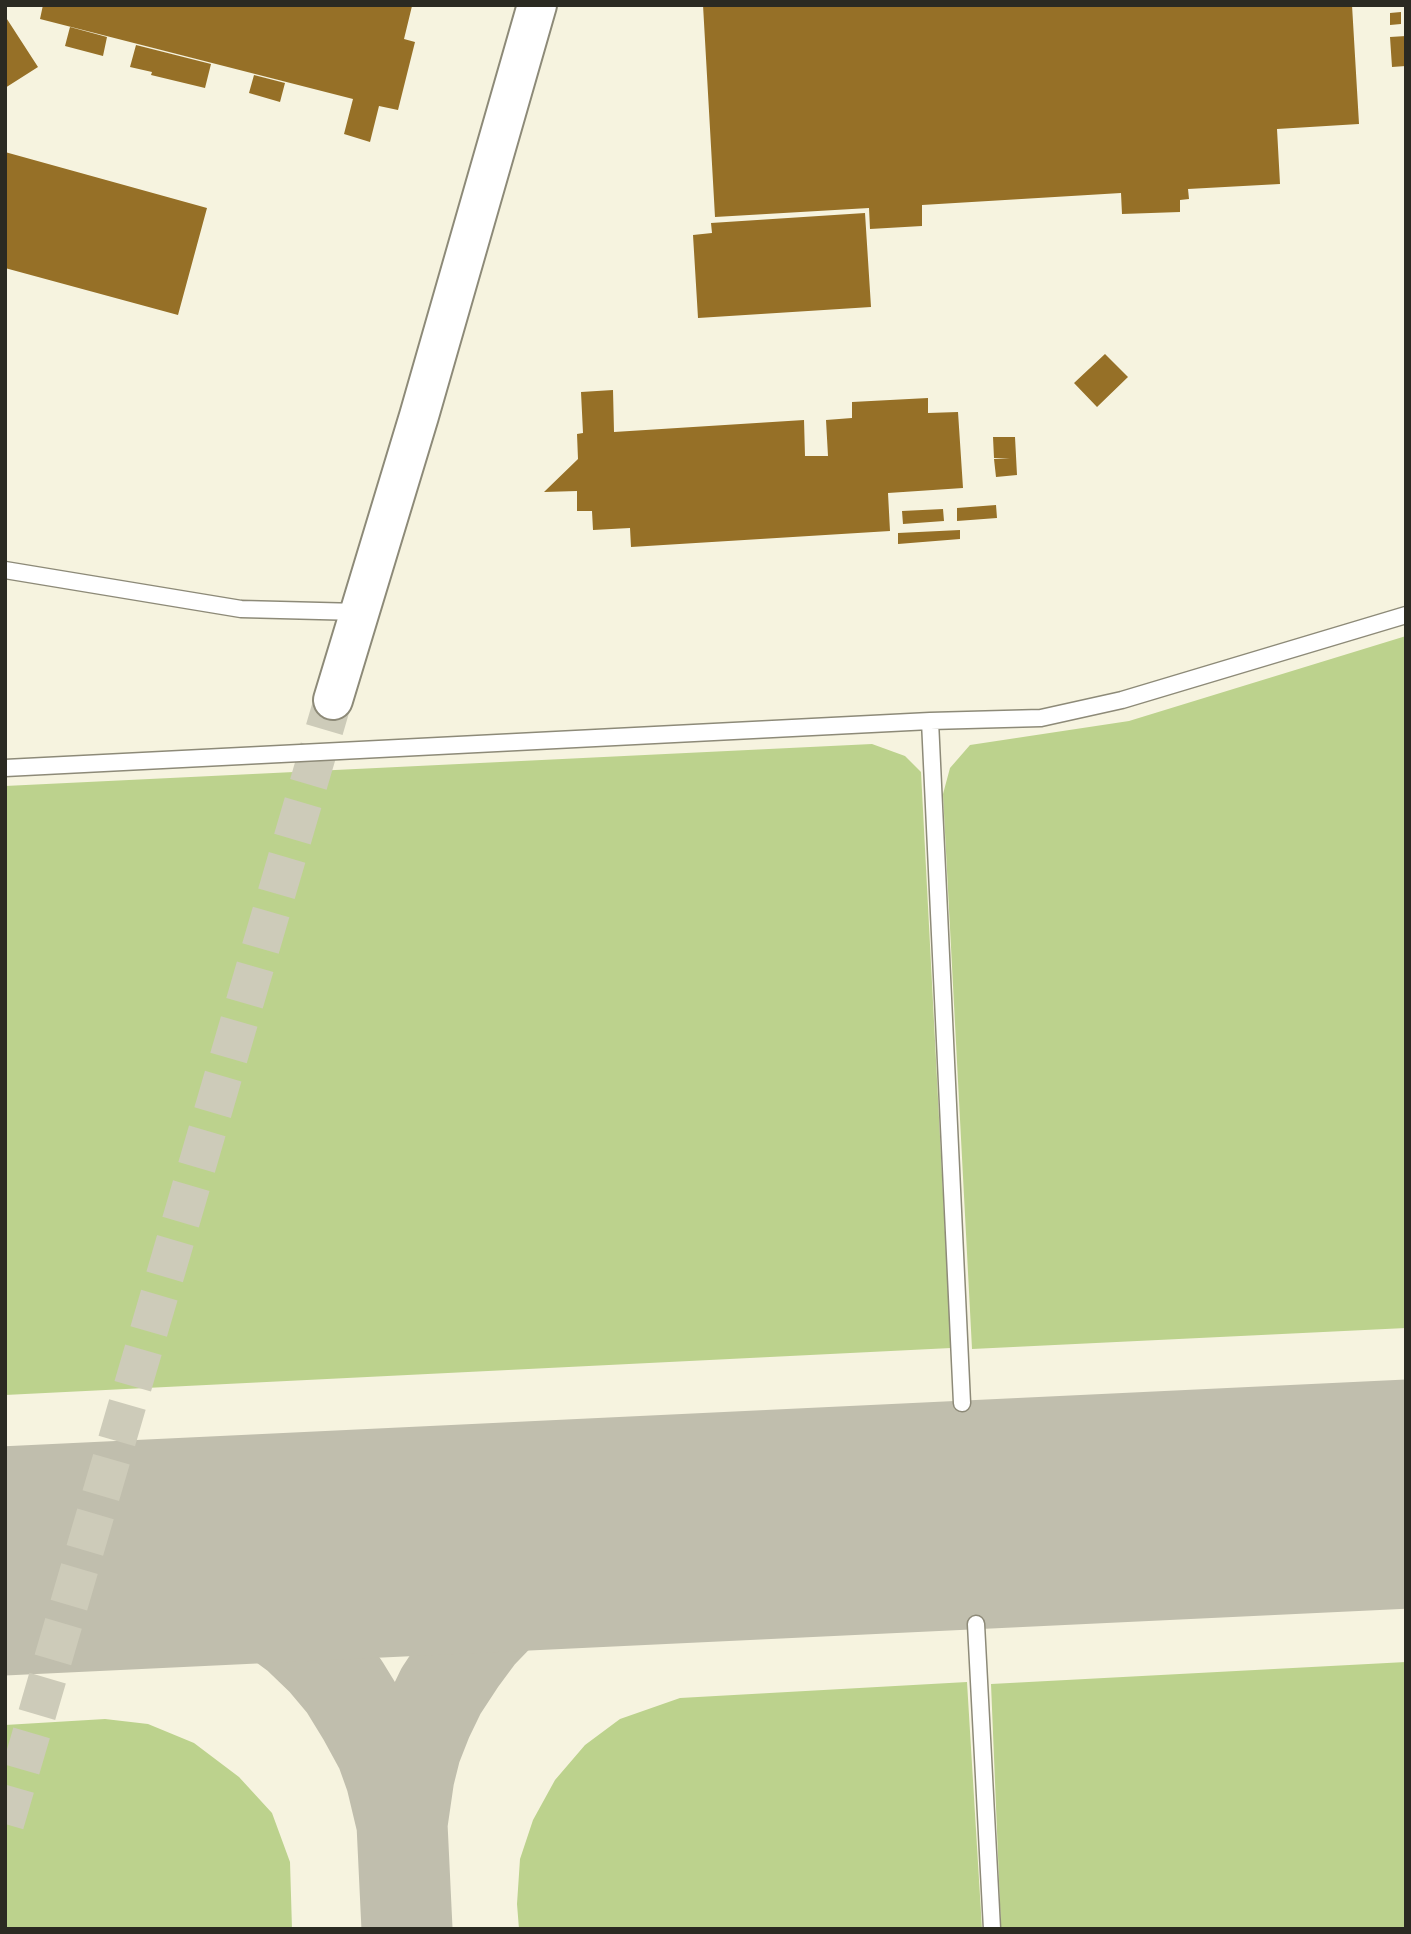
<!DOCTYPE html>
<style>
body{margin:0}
#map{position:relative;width:1411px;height:1934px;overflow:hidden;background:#f6f3df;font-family:Overpass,sans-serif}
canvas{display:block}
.frame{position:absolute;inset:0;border:7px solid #2b2a22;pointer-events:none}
</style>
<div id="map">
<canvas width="1411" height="1934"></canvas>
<div class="frame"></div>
</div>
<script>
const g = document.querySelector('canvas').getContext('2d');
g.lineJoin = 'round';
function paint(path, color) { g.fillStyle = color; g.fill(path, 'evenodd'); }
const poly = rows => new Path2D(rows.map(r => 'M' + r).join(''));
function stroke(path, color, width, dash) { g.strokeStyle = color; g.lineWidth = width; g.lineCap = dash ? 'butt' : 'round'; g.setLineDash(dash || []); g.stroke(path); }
paint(poly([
 [1406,636,1406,1328,972,1349,943,794,950,768,970,745,1129,721],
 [872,744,905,756,921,772,951,1348,5,1395,5,786],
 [1406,1662,1406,1929,1001,1929,991,1684],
 [967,1682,982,1929,519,1929,517,1904,520,1859,533,1820,555,1780,585,1745,620,1719,680,1698],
 [105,1719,148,1724,194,1743,239,1777,272,1813,290,1862,292,1929,5,1929,5,1725]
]), '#bcd28d');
stroke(poly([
 [73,1558,156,1568,193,1578,270,1616,297,1636,323,1661,344,1686,363,1717,381,1750,391,1778,402,1824],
 [407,1929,402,1824,409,1776,416,1748,427,1720,441,1691,460,1662,480,1635,507,1607,565,1568,592,1554,637,1540,688,1528]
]), '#c0bead', 91);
stroke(poly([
 [5,1561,1406,1494]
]), '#c0bead', 229);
paint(poly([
 [43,5,408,5,412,6,404,39,415,42,398,110,379,106,370,142,344,134,353,99,40,19],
 [703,5,1352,5,1359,124,1277,129,1280,184,1188,189,1189,199,1180,200,1180,212,1122,214,1121,193,922,205,922,226,870,229,869,208,715,217],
 [1401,12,1401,24,1390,25,1390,13],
 [5,16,38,67,5,88],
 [70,27,107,37,103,56,65,46],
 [1406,36,1406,66,1392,67,1390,37],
 [136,45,211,64,205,88,151,75,152,72,130,67],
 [254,75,285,83,280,102,249,93],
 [5,152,207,208,178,315,5,268],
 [865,213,871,307,698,318,693,235,712,233,711,223],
 [1105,354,1128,377,1097,407,1074,383],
 [613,390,614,432,804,420,805,456,828,456,826,420,852,418,852,402,928,398,928,413,958,412,963,488,888,493,890,531,631,547,630,528,593,530,592,511,577,511,577,491,544,492,578,459,577,434,583,433,581,392],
 [993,437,1015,437,1017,475,996,477,994,459,1010,458,994,458],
 [996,505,997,518,957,521,957,508],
 [943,509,944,521,903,524,902,511],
 [960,530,960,539,898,544,898,533]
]), '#967027');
stroke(poly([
 [5,1824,333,700]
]), '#cdcbb9', 38, [38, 19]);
const service = poly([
 [5,570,241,609,359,612],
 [930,721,962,1403],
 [5,768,930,721,1041,718,1122,700,1406,615],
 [976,1624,992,1929]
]);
const tertiary = poly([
 [333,700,419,416,537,5]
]);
stroke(service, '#8d8a78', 19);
stroke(tertiary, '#8d8a78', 42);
stroke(service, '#fff', 16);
stroke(tertiary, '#fff', 38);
</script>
